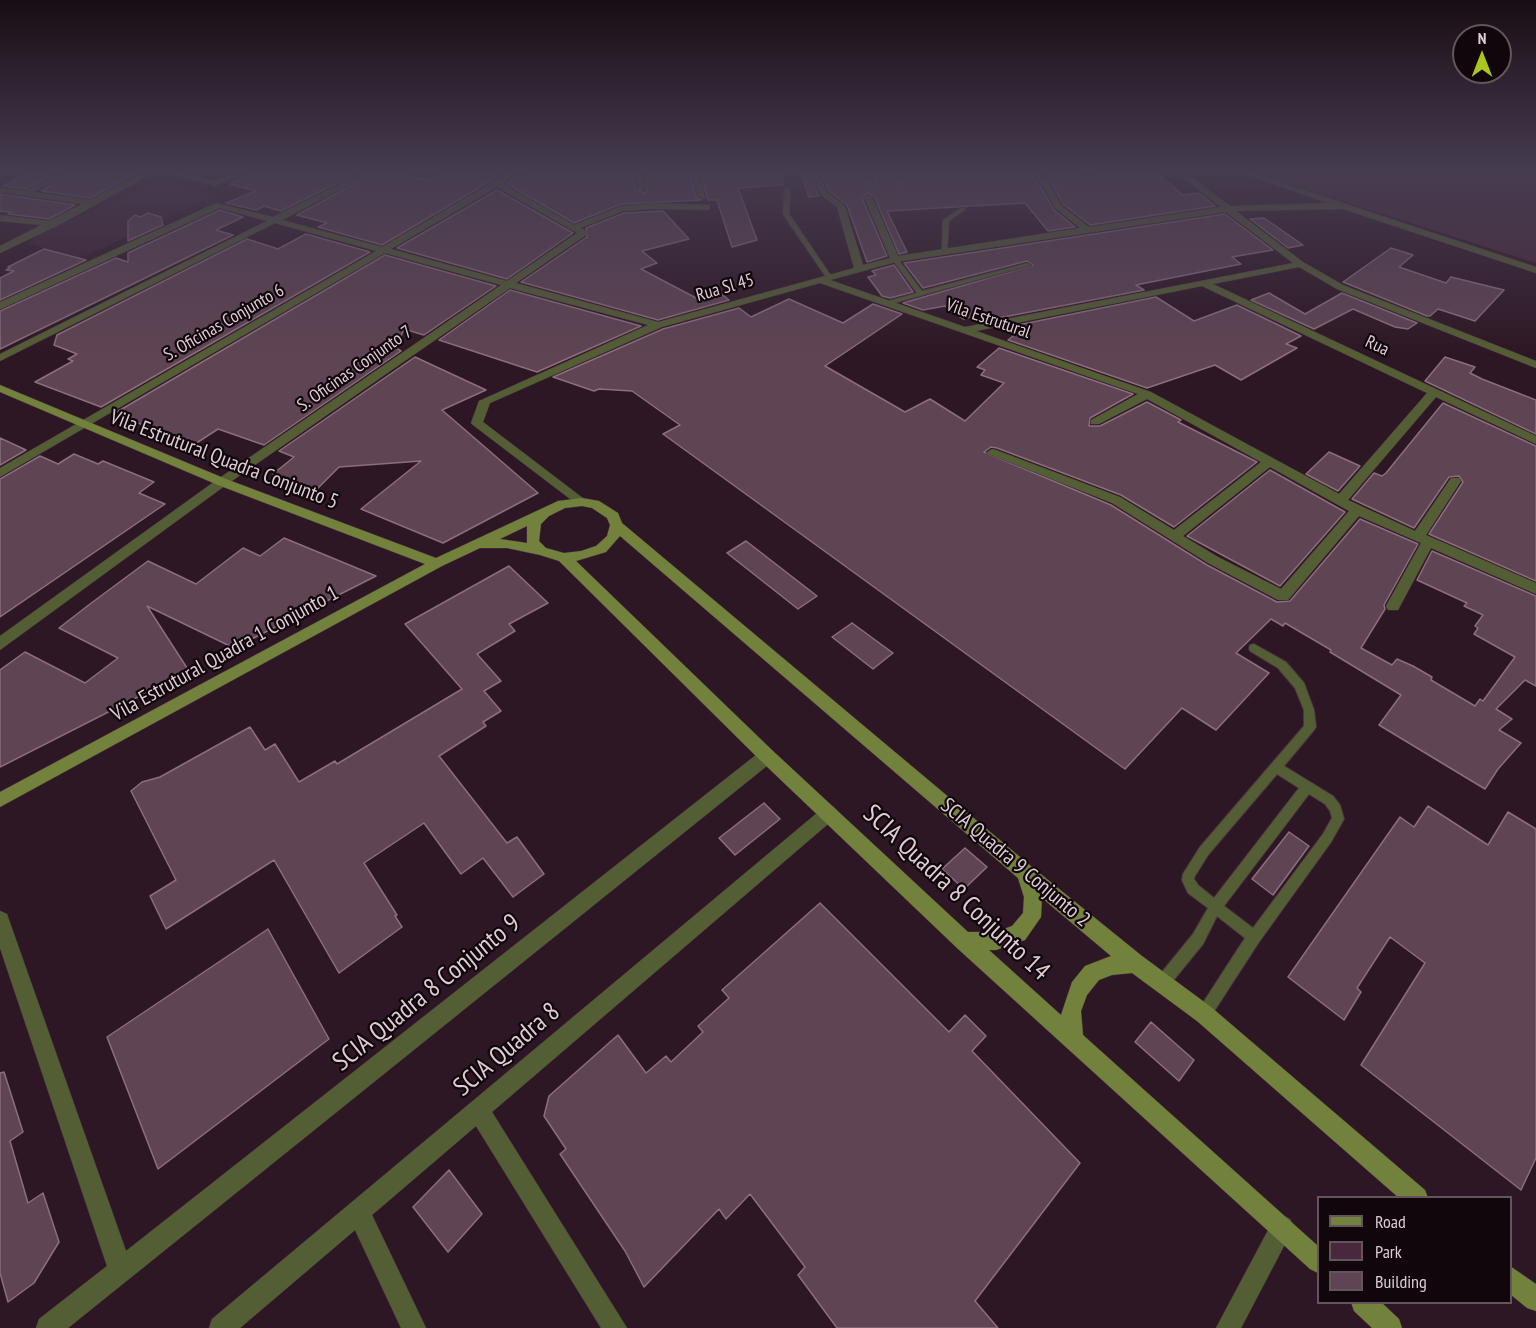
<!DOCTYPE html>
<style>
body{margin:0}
#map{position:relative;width:1536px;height:1328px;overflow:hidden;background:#2e1724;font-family:"PT Sans Narrow",sans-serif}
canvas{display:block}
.legend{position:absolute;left:1317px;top:1196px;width:195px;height:108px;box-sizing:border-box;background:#10060c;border:2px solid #62565c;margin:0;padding:8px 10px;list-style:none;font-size:18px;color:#decdd5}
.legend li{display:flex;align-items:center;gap:12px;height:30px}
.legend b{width:30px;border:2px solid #62565c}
.north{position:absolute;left:1452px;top:24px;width:60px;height:60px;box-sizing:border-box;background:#10060c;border:2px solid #62565c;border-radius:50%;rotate:0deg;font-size:16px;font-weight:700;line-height:24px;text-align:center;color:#decdd5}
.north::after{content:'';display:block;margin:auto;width:21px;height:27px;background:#a9c71a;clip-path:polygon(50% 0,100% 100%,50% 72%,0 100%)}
</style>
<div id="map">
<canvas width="1536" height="1328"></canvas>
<ul class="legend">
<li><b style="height:8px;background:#72813c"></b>Road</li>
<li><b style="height:16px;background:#48283a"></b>Park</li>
<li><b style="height:16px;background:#5f4453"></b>Building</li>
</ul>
<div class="north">N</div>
</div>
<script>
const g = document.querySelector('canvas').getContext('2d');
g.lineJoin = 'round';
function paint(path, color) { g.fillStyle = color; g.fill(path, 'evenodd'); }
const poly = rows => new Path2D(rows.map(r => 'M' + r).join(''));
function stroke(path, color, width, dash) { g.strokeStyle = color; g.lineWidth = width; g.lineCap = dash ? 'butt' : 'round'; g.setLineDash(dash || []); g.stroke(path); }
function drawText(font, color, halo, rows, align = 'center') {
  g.font = font + ' "PT Sans Narrow",sans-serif'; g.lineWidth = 4.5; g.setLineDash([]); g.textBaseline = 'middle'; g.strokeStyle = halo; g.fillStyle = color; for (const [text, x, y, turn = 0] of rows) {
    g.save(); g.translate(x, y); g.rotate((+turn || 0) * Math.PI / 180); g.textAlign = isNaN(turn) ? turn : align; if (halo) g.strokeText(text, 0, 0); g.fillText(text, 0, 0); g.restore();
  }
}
paint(poly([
 [162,181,208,194,210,198,79,259,28,243,42,232]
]), '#3b1f2f');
paint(poly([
 [1245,170,1536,170,1536,263]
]), '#48283a');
const building = poly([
 [33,170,61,170,25,189,3,186,33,170],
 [78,170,143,170,90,198,41,191,78,170],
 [259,170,363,170,281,211,264,206,256,210,226,203,256,191,230,184,259,170],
 [380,170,429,180,447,170,475,170,499,176,382,245,318,227,327,223,297,215,380,170],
 [551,170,632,170,636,189,644,193,647,191,644,170,688,170,697,198,702,200,621,204,574,223,507,184,514,178,551,170],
 [700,170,783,170,783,185,738,188,757,240,732,247,717,200,708,200,700,170],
 [799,170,807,170,819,196,809,197,799,170],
 [819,170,860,170,869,188,877,187,872,170,889,170,898,184,906,183,901,170,974,170,986,182,994,178,987,170,1026,170,1041,187,1054,210,1075,227,1048,231,1025,203,887,211,907,252,899,254,874,196,867,193,862,198,887,256,867,262,847,205,829,191,819,170],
 [1039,170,1078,170,1085,178,1093,175,1091,170,1133,170,1138,174,1156,172,1183,195,1199,193,1215,206,1090,225,1063,204,1051,182,1039,170],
 [497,190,573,233,507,279,397,248,497,190],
 [0,194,75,205,49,219,8,214,11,212,0,211,0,194],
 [220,210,243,217,216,230,233,235,0,349,0,311,116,258,128,262,128,253,220,210],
 [663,211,689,239,642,251,657,263,641,269,698,299,718,291,729,300,658,320,521,282,587,237,586,228,624,213,663,211],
 [148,213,161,217,163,225,128,241,128,221,135,215,141,217,148,213],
 [1225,214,1273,250,1232,257,1241,264,1136,285,1144,290,983,321,971,317,963,319,945,306,923,310,903,303,1033,265,1027,261,923,288,904,263,1225,214],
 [1264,218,1293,238,1303,245,1288,248,1250,219,1264,218],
 [306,234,370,252,101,407,35,382,73,361,68,359,77,354,54,345,57,335,247,239,278,249,306,234],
 [1391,248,1413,255,1399,267,1446,283,1451,277,1504,290,1475,321,1438,309,1430,316,1427,316,1343,282,1391,248],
 [44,249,86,260,0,300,0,278,14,271,6,270,10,268,8,267,44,249],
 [385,255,496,286,424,335,404,329,396,348,401,351,264,445,218,429,192,446,115,413,385,255],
 [894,265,913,292,890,298,882,296,868,277,876,275,872,271,894,265],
 [510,290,641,326,537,372,439,340,510,290],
 [1269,293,1305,314,1342,293,1417,323,1408,329,1395,327,1353,309,1314,329,1251,300,1269,293],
 [1156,297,1194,321,1237,305,1301,336,1286,344,1297,348,1241,380,1215,365,1147,388,1008,340,1017,333,1003,328,1156,297],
 [789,299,843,323,873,304,902,314,825,366,905,412,930,399,965,421,1004,383,981,375,985,370,977,367,999,348,1133,394,1090,418,1089,426,1100,426,1147,402,1181,420,1178,422,1257,462,1174,527,1121,495,997,448,991,447,984,452,1111,505,1207,565,1277,602,1290,601,1360,519,1418,544,1384,605,1385,609,1361,648,1392,665,1397,659,1413,666,1432,677,1431,680,1475,706,1480,699,1483,701,1515,657,1474,634,1478,628,1475,626,1483,615,1464,606,1467,603,1417,580,1432,551,1536,596,1536,686,1525,680,1496,709,1512,719,1499,730,1521,743,1498,769,1485,789,1379,725,1401,695,1330,652,1331,650,1285,623,1283,626,1271,619,1236,653,1269,673,1216,730,1182,708,1125,769,663,434,680,425,632,391,599,389,594,391,553,377,663,329,739,308,751,317,789,299],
 [415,357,486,390,442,410,538,493,443,543,361,509,421,461,339,467,315,491,273,474,294,457,279,451,415,357],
 [1445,357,1475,367,1470,373,1482,379,1536,400,1536,434,1425,381,1445,357],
 [1443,403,1536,446,1536,581,1429,534,1463,482,1459,476,1449,477,1414,528,1352,499,1374,473,1382,476,1386,473,1443,403],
 [0,438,26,450,0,465,0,438],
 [1329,452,1360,466,1338,491,1306,474,1329,452],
 [74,454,98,464,103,461,154,482,139,493,165,504,0,617,0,479,40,456,58,464,74,454],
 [1270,470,1345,512,1280,586,1187,536,1270,470],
 [284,538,376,576,234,648,147,606,189,671,0,767,0,670,25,652,85,683,118,658,59,628,90,604,148,561,196,584,243,548,260,556,284,538],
 [746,541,817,596,798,609,727,553,746,541],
 [509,566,548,603,509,624,515,631,477,654,501,681,484,691,501,711,483,722,486,726,439,756,507,843,517,837,544,874,513,897,483,858,461,874,424,823,364,863,397,915,395,916,402,927,339,973,274,860,166,929,150,896,176,880,131,791,142,782,160,777,250,727,265,750,275,744,299,782,335,761,337,764,462,689,405,624,509,566],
 [852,623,893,653,873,669,832,637,852,623],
 [764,803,780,819,735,855,719,838,764,803],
 [1428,806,1488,845,1508,812,1536,829,1536,1158,1521,1190,1361,1065,1425,963,1390,937,1357,988,1361,992,1344,1020,1288,977,1400,817,1414,827,1428,806],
 [1289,832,1309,846,1273,895,1252,879,1289,832],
 [965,848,987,867,964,889,942,869,965,848],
 [820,903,949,1032,965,1015,986,1036,972,1051,1080,1163,975,1301,998,1328,837,1328,798,1275,805,1267,750,1194,726,1219,719,1209,644,1287,625,1251,560,1154,566,1149,544,1116,549,1096,618,1035,646,1073,666,1056,671,1062,703,1032,698,1026,729,998,722,990,820,903],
 [268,929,329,1039,158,1169,107,1037,268,929],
 [1151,1022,1194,1060,1179,1081,1135,1042,1151,1022],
 [4,1072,23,1132,10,1141,28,1203,43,1193,59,1242,34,1283,8,1302,0,1273,0,1073,4,1072],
 [449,1170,482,1214,448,1252,413,1207,449,1170]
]);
paint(building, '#5f4453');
stroke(building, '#8c6e7e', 1.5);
const lane = poly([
 [785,188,790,189,789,214,831,276,830,277,826,277,783,214,785,188],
 [961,208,966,209,949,221,947,251,942,252,943,220,961,208],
 [893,258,897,258,922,291,1028,263,1031,265,887,305,885,304,885,302,917,293,892,259,893,258],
 [1254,644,1286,662,1304,683,1314,710,1316,727,1314,730,1284,766,1333,796,1340,805,1344,819,1331,842,1259,942,1209,1019,1204,1021,1199,1019,1197,1014,1199,1009,1245,938,1217,916,1203,944,1168,987,1163,989,1158,987,1156,982,1158,977,1193,934,1208,908,1188,893,1182,880,1183,874,1200,847,1304,726,1304,710,1295,688,1278,668,1250,651,1249,648,1250,645,1254,644],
 [1277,774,1299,788,1214,898,1198,885,1194,879,1195,876,1208,855,1277,774],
 [1309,794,1325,804,1330,811,1332,818,1323,834,1253,928,1224,906,1309,794]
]);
const street = poly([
 [66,170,76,170,34,192,90,200,148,170,169,170,215,181,240,170,250,170,216,186,157,171,57,226,0,253,0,246,41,225,0,221,0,215,49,221,82,204,0,192,0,188,25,191,66,170],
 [368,170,378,170,282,220,382,247,505,175,495,170,542,170,513,176,503,184,574,225,621,206,652,203,710,205,710,209,707,210,652,209,623,211,581,228,586,231,586,235,516,283,658,322,854,268,837,207,821,195,809,170,817,170,827,192,845,206,863,265,890,258,864,197,868,195,872,197,898,256,1080,228,1055,208,1043,186,1028,170,1036,170,1049,183,1061,205,1089,227,1221,207,1173,170,1182,170,1230,206,1328,203,1232,170,1244,170,1536,267,1536,273,1343,209,1236,211,1303,262,1343,285,1536,361,1536,368,1337,289,1299,267,1213,284,1536,436,1536,444,1436,397,1348,500,1415,531,1451,478,1459,478,1461,481,1426,535,1536,583,1536,594,1431,548,1398,610,1388,610,1386,606,1421,543,1359,516,1288,600,1278,600,1208,563,1112,503,986,453,992,449,996,450,1120,497,1174,530,1261,462,1147,399,1099,424,1091,424,1091,420,1138,394,820,283,662,327,490,403,483,422,588,502,586,505,578,505,473,425,471,423,479,401,648,325,510,288,226,485,0,650,0,636,218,479,501,285,385,253,0,477,0,468,376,251,275,223,0,361,0,354,267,221,220,208,3,308,0,309,0,302,216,203,273,217,368,170],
 [497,187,577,233,507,281,391,249,497,187],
 [1226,212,1293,263,965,327,830,280,896,262,1226,212],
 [1202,286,1427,393,1339,494,1151,392,976,331,1202,286],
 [1270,467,1349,511,1281,589,1218,557,1183,536,1270,467],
 [634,170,642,170,645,191,638,189,634,170],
 [690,170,698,170,706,199,699,197,690,170],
 [862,170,870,170,875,186,869,186,862,170],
 [891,170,899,170,904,182,898,182,891,170],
 [976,170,984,170,992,178,985,180,976,170],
 [1080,170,1088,170,1091,174,1084,176,1080,170],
 [767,749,773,751,775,756,773,761,129,1279,68,1328,36,1328,39,1319,107,1266,0,948,0,911,7,914,9,920,126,1251,761,751,767,749],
 [829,805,835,808,838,813,835,818,492,1112,627,1328,601,1328,476,1126,372,1215,426,1328,401,1328,355,1230,240,1328,209,1328,212,1319,823,808,829,805],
 [1282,1215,1290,1219,1294,1227,1241,1328,1216,1328,1274,1219,1282,1215]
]);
const secondary = poly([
 [0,385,226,479,436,558,558,501,582,498,599,501,618,513,622,523,1032,867,1142,956,1211,1007,1425,1190,1428,1198,1399,1198,1197,1021,1132,973,1112,975,1099,980,1087,995,1081,1011,1083,1035,1318,1246,1318,1273,1310,1269,957,948,761,761,559,561,540,555,507,548,480,548,442,566,0,807,0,792,425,564,218,485,0,392,0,385],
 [582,506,592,508,607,518,610,525,607,536,596,546,581,551,564,553,546,548,539,541,541,524,549,516,565,508,582,506],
 [527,526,527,543,500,539,527,526],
 [620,536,1018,878,1024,897,1023,913,1012,926,996,932,968,932,773,751,576,561,606,552,620,536],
 [1042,898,1111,956,1085,966,1072,982,1061,1015,989,950,996,950,1025,940,1041,917,1042,898],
 [1510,1266,1536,1284,1536,1311,1527,1308,1510,1294,1510,1266],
 [1351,1302,1381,1302,1399,1319,1402,1328,1372,1328,1354,1311,1351,1302]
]);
stroke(lane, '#4a3440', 2);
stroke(street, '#4a3440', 1);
stroke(secondary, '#4a3440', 1);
paint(lane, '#545e34');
paint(street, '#545e34');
paint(secondary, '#72813c');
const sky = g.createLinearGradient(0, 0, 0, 356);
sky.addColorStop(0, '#190d14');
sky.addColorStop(0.48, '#463c50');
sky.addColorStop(1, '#463c5000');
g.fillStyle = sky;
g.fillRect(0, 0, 1536, 356);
drawText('18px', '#decdd5', '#10060c', [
 ["Rua Sl 45",725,288,-16],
 ["Vila Estrutural",988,319,19],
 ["S. Oficinas Conjunto 6",224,323,-30],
 ["Rua",1377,346,25],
 ["S. Oficinas Conjunto 7",355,369,-35]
]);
drawText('21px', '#decdd5', '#10060c', [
 ["Vila Estrutural Quadra Conjunto 5",224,460,21],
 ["Vila Estrutural Quadra 1 Conjunto 1",225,654,-29],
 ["SCIA Quadra 9 Conjunto 2",1015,863,40]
]);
drawText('26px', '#decdd5', '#10060c', [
 ["SCIA Quadra 8 Conjunto 14",956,893,43],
 ["SCIA Quadra 8 Conjunto 9",427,993,-39],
 ["SCIA Quadra 8",507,1050,-40]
]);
</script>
